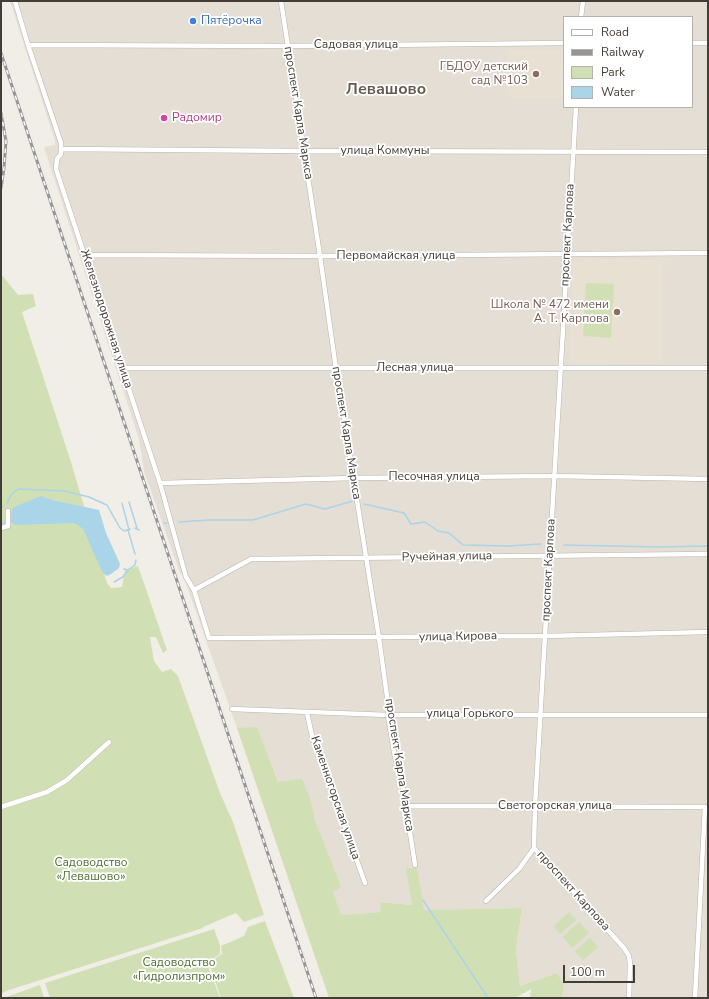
<!DOCTYPE html>
<meta charset="utf-8">
<style>
body{margin:0}
#map{position:relative;width:709px;height:999px;overflow:hidden;background:#f1ede7;font-family:"Nunito Sans",sans-serif}
canvas{display:block}
.frame{position:absolute;inset:0;border:2px solid #433d37;pointer-events:none}
.legend{position:absolute;left:563px;top:16px;width:130px;height:92px;box-sizing:border-box;background:#fff;border:1px solid #b4b1af;margin:0;padding:5px 7px;list-style:none;font-size:12px;color:#433d37}
.legend li{display:flex;align-items:center;gap:8px;height:20px}
.legend b{width:20px;border:1px solid #b4b1af}
.scale{position:absolute;left:563px;top:965px;width:72px;height:18px;box-sizing:border-box;border:2px solid #433d37;border-top:0;padding-left:5px;font-size:12px;line-height:14px;white-space:nowrap;color:#433d37;-webkit-text-stroke:3px #fff;paint-order:stroke}
</style>
<div id="map">
<canvas width="709" height="999"></canvas>
<div class="frame"></div>
<ul class="legend">
<li><b style="height:5px;background:#fff"></b>Road</li>
<li><b style="height:5px;background:#959595"></b>Railway</li>
<li><b style="height:11px;background:#d1e0b4"></b>Park</li>
<li><b style="height:11px;background:#aad4e7"></b>Water</li>
</ul>
<div class="scale">100 m</div>
</div>
<script>
const g = document.querySelector('canvas').getContext('2d');
g.lineJoin = 'round';
function paint(path, color) { g.fillStyle = color; g.fill(path, 'evenodd'); }
const poly = rows => new Path2D(rows.map(r => 'M' + r).join(''));
function stroke(path, color, width, dash) { g.strokeStyle = color; g.lineWidth = width; g.lineCap = dash ? 'butt' : 'round'; g.setLineDash(dash || []); g.stroke(path); }
function drawText(font, color, halo, rows, align = 'center') {
  g.font = font + ' "Nunito Sans",sans-serif'; g.lineWidth = 3.5; g.setLineDash([]); g.textBaseline = 'middle'; g.strokeStyle = halo; g.fillStyle = color; for (const [text, x, y, turn = 0] of rows) {
    g.save(); g.translate(x, y); g.rotate((+turn || 0) * Math.PI / 180); g.textAlign = isNaN(turn) ? turn : align; if (halo) g.strokeText(text, 0, 0); g.fillText(text, 0, 0); g.restore();
  }
}
paint(poly([
 [10,1,708,1,708,998,562,998,564,984,557,973,520,986,516,950,522,908,424,910,407,868,413,905,381,902,382,912,341,915,332,892,340,887,315,820,311,801,278,782,257,728,237,728,183,575,180,573,144,471,139,439,44,147,55,145,55,141],
 [564,17,692,17,692,107,564,107]
]), '#e4ded5');
paint(poly([
 [507,50,564,50,564,98,508,98],
 [573,259,663,260,662,364,569,363]
]), '#e8e0d2');
paint(poly([
 [1,274,18,295,33,294,36,306,22,312,70,459,107,583,111,588,122,587,125,570,138,566,167,650,163,653,156,637,150,637,154,661,162,672,171,669,178,676,220,793,233,822,264,915,244,922,236,913,203,927,203,928,6,991,1,994],
 [586,283,614,284,611,338,583,336],
 [257,727,278,782,302,779,311,801,315,820,341,887,333,892,341,915,381,912,380,902,412,905,406,868,417,868,424,910,522,908,516,950,520,986,557,973,564,984,562,998,530,998,531,989,515,998,329,998,237,728],
 [569,912,576,920,560,934,554,926],
 [265,921,294,998,221,998,209,963,222,954,221,946,244,936,248,927],
 [579,922,589,933,572,948,563,937],
 [214,929,220,945,220,954,207,963,220,998,50,998,45,983],
 [590,938,598,947,583,960,575,951],
 [40,985,44,998,4,998,9,996]
]), '#d1e0b4');
paint(poly([
 [41,496,52,500,99,510,106,533,120,564,119,568,111,574,107,576,103,573,94,554,86,535,83,529,78,525,73,523,16,525,11,523,10,521,12,509,16,506]
]), '#aad4e7');
stroke(poly([
 [129,502,137,528],
 [7,503,11,495,18,489,65,491,89,497,107,505,120,528,124,531,130,529],
 [122,503,129,530],
 [364,504,404,513,411,524,425,522,438,531,449,533,463,545,508,546,541,544],
 [1,506,3,507],
 [179,522,208,520,253,520,306,504,325,509,353,501],
 [164,523,167,523],
 [1,524,5,522],
 [135,528,139,530],
 [128,530,135,554],
 [564,545,660,547,708,546],
 [124,569,128,570,135,565,136,560],
 [114,582,123,577,128,570],
 [423,900,488,998]
]), '#aad4e7', 1.5);
const minor = poly([
 [15,1,28,45,61,143,61,154,57,159,56,169,160,483,186,577,194,590,209,638,546,636,708,632],
 [281,1,320,256,336,369,379,638,389,711,388,715,394,752,404,793,415,865],
 [581,17,583,1],
 [692,43,708,43],
 [28,45,287,46,564,43],
 [576,107,535,806,534,848,624,948,629,956,630,964,629,998],
 [62,149,304,151,708,152],
 [84,255,320,256,708,253],
 [122,368,708,368],
 [160,483,354,478,554,476,708,479],
 [1,528,8,526,8,511],
 [194,590,251,559,708,554],
 [232,709,388,715,708,715],
 [307,713,312,736,365,883],
 [406,806,705,807,695,998],
 [1,807,47,792,67,780,109,742],
 [486,901,519,869,534,848]
]);
stroke(minor, '#bbb4aa', 5.5);
stroke(minor, '#fff', 4.5);
const rail = poly([
 [1,53,316,998],
 [1,113,6,141,4,168,1,188]
]);
stroke(rail, '#959595', 3);
stroke(rail, '#fff', 1.5, [4.5]);
for (const [x, y, r, color] of [
 [193,21,4,"#3f7fe0"],
 [536,74,4,"#8d6e63"],
 [164,118,4,"#d1479c"],
 [617,312,4,"#8d6e63"]
]) { const dot = new Path2D(); dot.arc(x, y, r, 0, 2 * Math.PI); g.fillStyle = color; g.fill(dot); stroke(dot, '#fff', 1.5); }
drawText('12px', '#366cbe', '#fff', [
 ["Пятёрочка",201,21]
], 'left');
drawText('12px', '#433d37', '#fff', [
 ["Садовая улица",356,45],
 ["проспект Карла Маркса",298,113,81],
 ["улица Коммуны",385,151],
 ["проспект Карпова",568,235,-87],
 ["Первомайская улица",396,256],
 ["Железнодорожная улица",106,319,72],
 ["Лесная улица",415,368],
 ["проспект Карла Маркса",346,433,81],
 ["Песочная улица",434,477],
 ["Ручейная улица",447,557,-1],
 ["проспект Карпова",549,570,-87],
 ["улица Кирова",458,637,-1],
 ["улица Горького",470,714],
 ["проспект Карла Маркса",399,765,81],
 ["Каменногорская улица",335,798,71],
 ["Светогорская улица",555,806],
 ["проспект Карпова",573,891,48]
]);
drawText('12px', '#785e54', '#fff', [
 ["ГБДОУ детский",528,67],
 ["сад №103",528,81],
 ["Школа № 472 имени",609,305],
 ["А. Т. Карпова",609,319]
], 'right');
drawText('12px', '#b23c85', '#fff', [
 ["Радомир",172,118]
], 'left');
drawText('12px', '#4e6d31', '#fff', [
 ["Садоводство",91,863],
 ["«Левашово»",91,877],
 ["Садоводство",179,963],
 ["«Гидролизпром»",179,977]
]);
drawText('bold 16px', '#655a4f', '#fff', [
 ["Левашово",386,90]
]);
</script>
